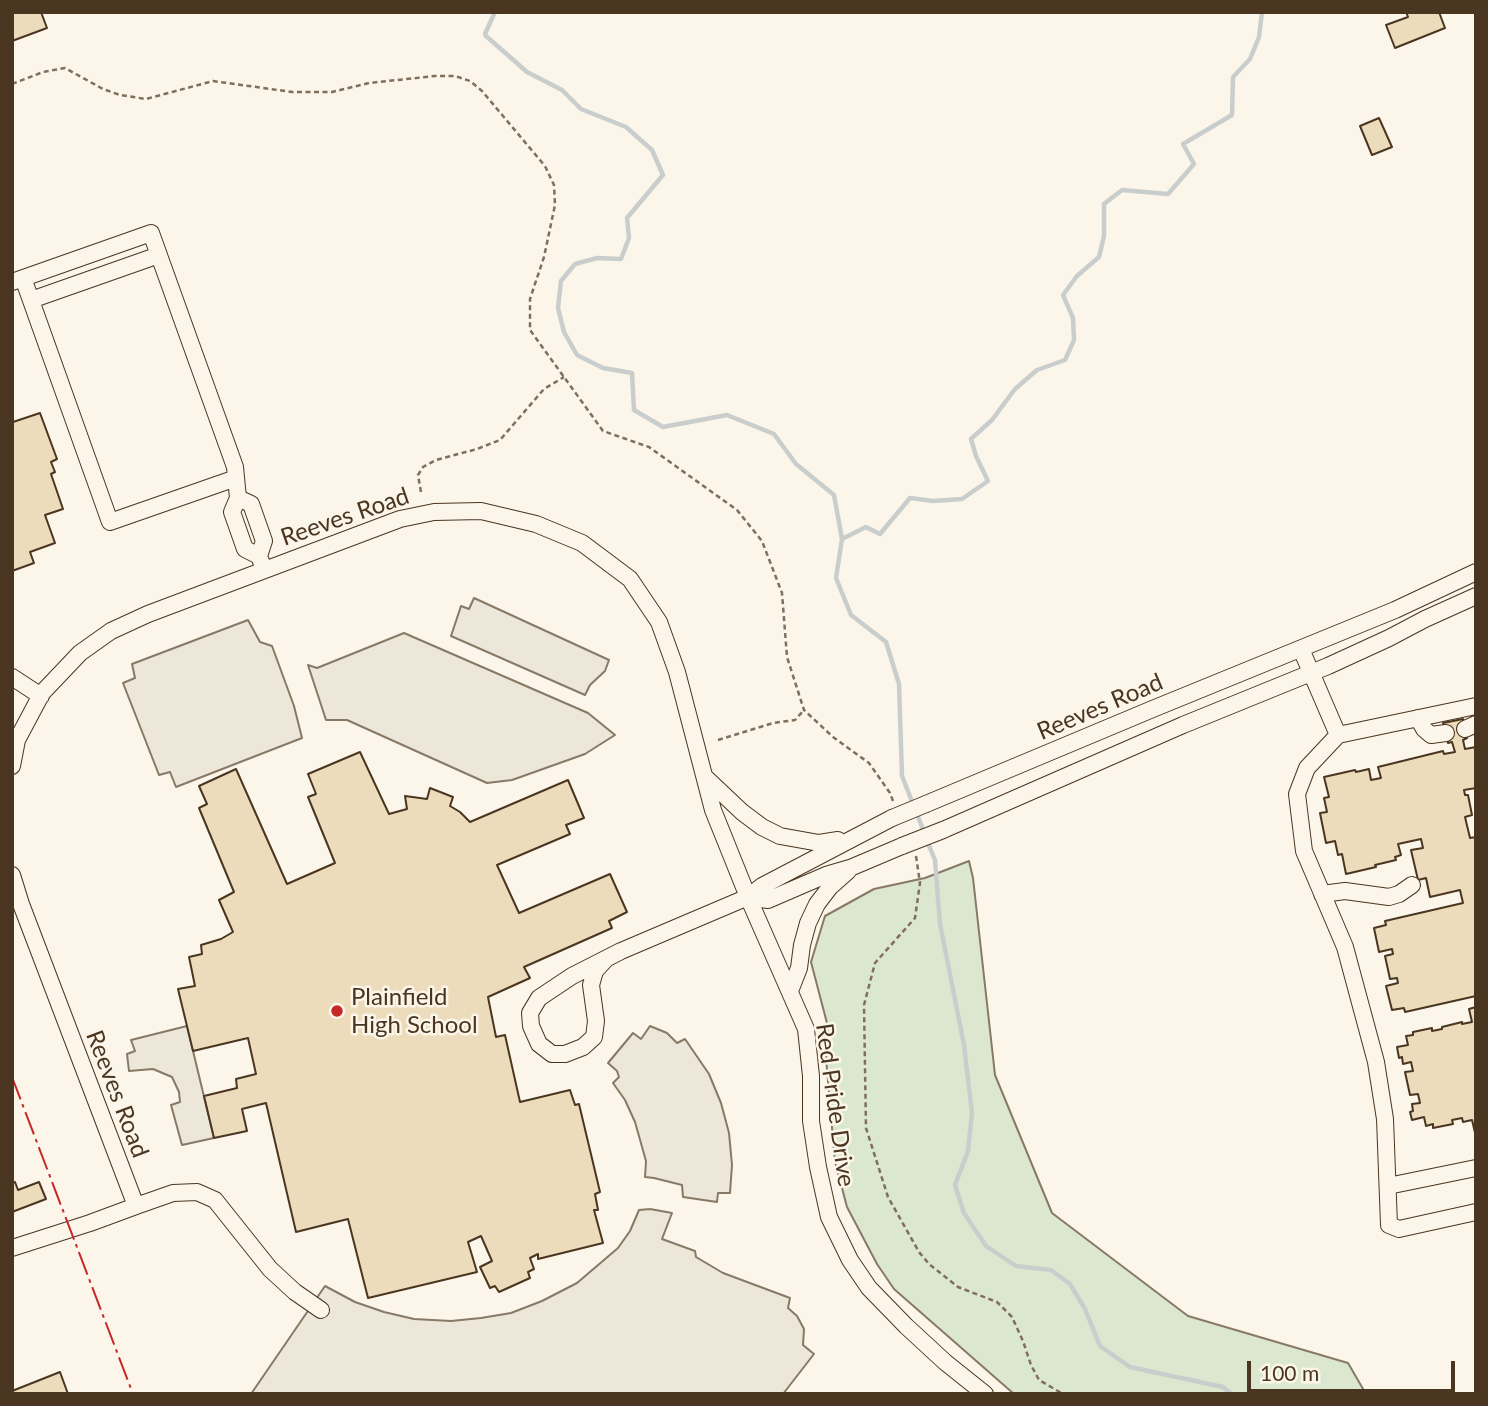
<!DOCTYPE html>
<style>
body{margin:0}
#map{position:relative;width:1488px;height:1406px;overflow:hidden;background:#fbf6e9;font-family:Lato,sans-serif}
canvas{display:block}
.frame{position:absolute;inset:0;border:14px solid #4a3520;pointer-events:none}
.scale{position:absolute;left:1247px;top:1361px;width:208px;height:32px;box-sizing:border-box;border:4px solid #4a3520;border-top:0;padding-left:9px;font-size:21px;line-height:24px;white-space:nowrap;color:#4a3520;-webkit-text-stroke:5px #fbf6e9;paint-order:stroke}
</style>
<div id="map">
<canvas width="1488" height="1406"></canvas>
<div class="frame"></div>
<div class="scale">100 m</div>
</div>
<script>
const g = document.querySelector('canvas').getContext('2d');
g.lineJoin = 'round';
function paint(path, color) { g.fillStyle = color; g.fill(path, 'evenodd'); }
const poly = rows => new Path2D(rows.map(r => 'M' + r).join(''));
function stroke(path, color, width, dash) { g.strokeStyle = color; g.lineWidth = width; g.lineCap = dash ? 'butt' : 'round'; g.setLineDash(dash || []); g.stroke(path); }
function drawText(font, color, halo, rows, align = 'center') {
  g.font = font + ' Lato,sans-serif'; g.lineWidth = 5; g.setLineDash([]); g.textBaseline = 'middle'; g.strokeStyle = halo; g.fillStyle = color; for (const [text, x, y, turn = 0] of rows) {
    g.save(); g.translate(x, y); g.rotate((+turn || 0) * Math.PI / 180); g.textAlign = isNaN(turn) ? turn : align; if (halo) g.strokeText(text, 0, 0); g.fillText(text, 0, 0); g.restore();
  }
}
const green = poly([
 [969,861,973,878,995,1075,1052,1213,1188,1316,1348,1363,1366,1394,1014,1394,894,1289,877,1264,847,1207,835,1162,826,1058,828,1027,811,962,825,916,874,889,925,878,969,861]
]);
paint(green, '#dce7d0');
stroke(green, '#887966', 2);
const parking = poly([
 [474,598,609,660,605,671,590,685,585,695,451,636,461,606,469,609,474,598],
 [248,620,260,642,272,646,294,706,302,738,176,787,170,772,159,775,123,683,135,678,132,664,248,620],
 [404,633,588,713,615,735,585,754,512,780,487,783,347,720,326,720,308,665,317,668,404,633],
 [187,1026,214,1138,182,1145,171,1105,180,1102,179,1092,172,1077,153,1069,129,1071,127,1054,135,1051,131,1040,187,1026],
 [650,1026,667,1033,677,1043,685,1039,709,1074,721,1103,729,1133,732,1165,730,1193,718,1193,717,1202,683,1197,682,1185,654,1178,645,1177,646,1161,635,1122,625,1100,613,1083,619,1077,617,1071,608,1063,633,1033,641,1039,650,1026],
 [650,1209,672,1213,662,1239,695,1251,696,1257,723,1273,790,1298,788,1308,797,1316,804,1329,803,1345,814,1354,783,1394,251,1394,325,1286,355,1302,384,1312,414,1319,451,1321,481,1318,511,1313,542,1301,577,1283,618,1248,630,1231,639,1210,650,1209]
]);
paint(parking, '#ede7d9');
stroke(parking, '#887966', 2);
stroke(poly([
 [495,12,485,34,486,36,527,72,562,90,581,109,626,127,652,150,663,175,627,218,629,238,621,259,597,258,575,264,561,281,558,308,564,332,577,355,603,368,632,373,634,410,663,427,727,415,774,434,796,464,834,495,842,539,836,578,851,615,886,642,899,684,902,776,924,832],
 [842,539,866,527,880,534,910,498,933,501,962,499,988,481,976,456,971,439,992,420,1015,389,1037,370,1065,360,1074,340,1073,318,1063,295,1077,276,1099,257,1104,236,1104,204,1122,190,1168,194,1194,164,1183,144,1232,115,1233,77,1250,59,1259,37,1262,12],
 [927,841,935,860,940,924,964,1045,972,1113,968,1151,955,1185,964,1213,986,1246,1016,1266,1051,1270,1070,1284,1085,1309,1100,1346,1130,1367,1223,1387,1231,1394]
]), '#c9cecd', 4.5);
const building = poly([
 [12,12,41,12,47,28,12,41,12,12],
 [1406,12,1439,12,1445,28,1395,48,1386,25,1408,17,1406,12],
 [1379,118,1392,147,1372,155,1360,126,1379,118],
 [40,413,57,459,51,462,55,472,51,474,63,509,45,515,55,543,30,552,34,563,12,571,12,419,13,422,40,413],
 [1463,719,1467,738,1463,740,1465,749,1476,747,1476,788,1464,790,1465,795,1468,795,1472,815,1465,817,1470,838,1476,837,1476,996,1405,1012,1404,1008,1392,1010,1386,986,1398,983,1397,978,1390,979,1385,956,1393,954,1392,949,1379,952,1374,928,1386,925,1385,921,1463,903,1460,890,1430,897,1426,878,1418,880,1411,850,1423,848,1421,839,1398,844,1401,855,1395,857,1396,860,1375,865,1376,867,1346,874,1342,854,1338,855,1335,841,1326,843,1320,813,1327,812,1324,798,1329,797,1324,777,1355,770,1356,772,1369,769,1371,780,1381,778,1378,767,1443,751,1444,754,1455,752,1452,742,1448,743,1443,723,1463,719],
 [360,752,389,814,407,809,405,796,427,799,430,788,453,797,450,806,460,812,470,822,568,780,584,818,566,825,570,834,497,865,519,913,610,874,627,912,609,921,612,928,524,967,530,978,488,997,496,1037,505,1035,520,1102,570,1090,575,1105,579,1104,600,1192,595,1194,598,1210,594,1210,603,1243,538,1259,538,1254,530,1258,534,1269,528,1272,530,1278,499,1292,495,1286,490,1288,480,1267,492,1261,481,1236,468,1242,477,1272,368,1298,348,1219,296,1232,266,1103,242,1109,247,1131,214,1138,204,1096,237,1088,236,1079,256,1074,248,1038,193,1051,178,989,195,986,189,957,202,954,201,945,221,939,233,932,219,900,234,892,199,808,207,804,199,786,236,769,287,884,335,863,308,797,316,794,308,774,360,752],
 [1476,1007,1476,1137,1472,1120,1463,1122,1462,1118,1452,1120,1453,1124,1433,1128,1433,1124,1426,1126,1424,1117,1412,1120,1410,1112,1413,1111,1412,1104,1420,1103,1418,1094,1410,1095,1405,1072,1413,1071,1411,1062,1403,1064,1402,1057,1399,1058,1397,1047,1408,1045,1406,1036,1413,1035,1413,1032,1432,1028,1432,1031,1442,1029,1442,1027,1462,1022,1462,1024,1472,1022,1469,1009,1476,1007],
 [15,1182,18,1190,39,1182,46,1199,12,1212,12,1183,15,1182],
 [60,1372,68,1394,12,1394,12,1391,60,1372]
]);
paint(building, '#ecdcbc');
stroke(building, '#4a3520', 2);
const minor = poly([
 [23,278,110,522,236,478],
 [12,282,151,233,235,467,238,498,232,512,245,549,259,556],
 [31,300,159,255],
 [238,498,251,504,264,541,259,556,262,564],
 [1301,649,1338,735],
 [12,677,41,696],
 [1476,706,1338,735,1307,768,1297,794,1304,851,1345,947,1376,1062,1385,1119,1389,1225,1399,1229,1476,1212],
 [1418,718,1424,729,1431,735,1446,733],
 [1465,729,1476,724],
 [12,766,17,740,42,693,80,653,111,631,148,614,400,519,434,512,481,511,536,524,582,543,630,579,659,622,677,672,713,810,748,897,806,1029,811,1076,811,1121,818,1167,829,1217,850,1260,869,1288,906,1326,945,1362,985,1394],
 [705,777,742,812,762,827,780,836,819,843,838,840],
 [926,804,1155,708,1395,610,1476,572],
 [943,830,1183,725,1328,666,1389,638,1425,619,1476,596],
 [12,875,21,904,136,1206,90,1223,12,1248],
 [1322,894,1345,891,1389,897,1399,894,1412,885],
 [748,897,768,900,826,875,850,868,902,846],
 [606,959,595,971,591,985,596,1021,594,1037,583,1047,565,1054,552,1054,539,1044,531,1026,530,1013,539,998,572,976,621,951,748,897,762,886,892,818],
 [790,991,799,968,802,945,808,923,817,904,830,887,848,871],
 [1388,1186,1476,1168],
 [136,1206,173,1193,197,1192,215,1200,270,1269,295,1292,321,1310]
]);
stroke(minor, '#4a3520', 18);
stroke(poly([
 [12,84,43,72,65,68,103,89,120,95,146,99,213,81,292,92,332,92,369,83,435,76,455,76,470,81,482,91,545,166,554,185,555,205,544,257,530,299,530,330,603,431,649,447,737,510,762,541,782,593,787,657,804,710,833,737,869,763,890,793,893,801],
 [421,492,418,475,423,467,436,460,477,449,500,440,544,389,564,377],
 [718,740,773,723,795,720,804,710],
 [916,856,920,883,915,918,875,963,864,1005,866,1128,888,1197,919,1252,929,1264,958,1287,997,1302,1012,1317,1023,1341,1031,1365,1039,1380,1063,1394]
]), '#7f6f5c', 2.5, [5, 3.5]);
stroke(minor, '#fbf6e9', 16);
const minorBridge = poly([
 [892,818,926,804],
 [902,846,943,830]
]);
stroke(minorBridge, '#4a3520', 18, []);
stroke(minorBridge, '#fbf6e9', 16);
stroke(poly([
 [12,1077,133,1394]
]), '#c62828', 2, [24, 5, 3.5, 5]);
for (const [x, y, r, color] of [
 [337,1011,7,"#c62828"]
]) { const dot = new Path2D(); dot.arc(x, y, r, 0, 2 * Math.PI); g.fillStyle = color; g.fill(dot); stroke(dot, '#fbf6e9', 2.5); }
drawText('24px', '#4a3520', '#fbf6e9', [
 ["Reeves Road",345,517,-19],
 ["Reeves Road",1100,707,-23],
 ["Reeves Road",117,1094,69],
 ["Red Pride Drive",835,1105,82]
]);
drawText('24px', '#4a3520', '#fbf6e9', [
 ["Plainfield",351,997],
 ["High School",351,1025]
], 'left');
</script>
